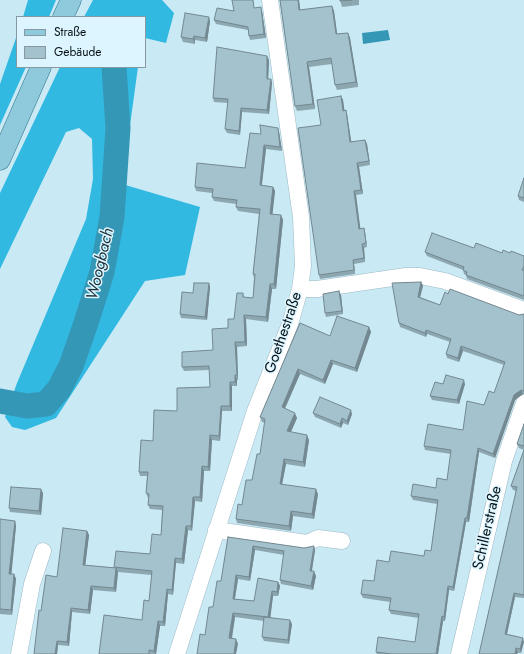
<!DOCTYPE html>
<meta charset="utf-8">
<style>
body{margin:0}
#map{position:relative;width:524px;height:654px;overflow:hidden;background:#c9e9f5;font-family:Jost,sans-serif}
canvas{display:block}
.legend{position:absolute;left:16px;top:16px;width:130px;height:52px;box-sizing:border-box;background:#dcf5ff;border:1px solid #879aa1;margin:0;padding:5px 7px;list-style:none;font-size:12px;color:#071115}
.legend li{display:flex;align-items:center;gap:8px;height:20px}
.legend b{width:20px;border:1px solid #879aa1}
</style>
<div id="map">
<canvas width="524" height="654"></canvas>
<ul class="legend">
<li><b style="height:5px;background:#8fcadc"></b>Straße</li>
<li><b style="height:11px;background:#a4c2ce"></b>Gebäude</li>
</ul>
</div>
<script>
const g = document.querySelector('canvas').getContext('2d');
g.lineJoin = 'round';
function paint(path, color) { g.fillStyle = color; g.fill(path, 'evenodd'); }
const poly = rows => new Path2D(rows.map(r => 'M' + r).join(''));
function stroke(path, color, width, dash) { g.strokeStyle = color; g.lineWidth = width; g.lineCap = dash ? 'butt' : 'round'; g.setLineDash(dash || []); g.stroke(path); }
function drawText(font, color, halo, rows, align = 'center') {
  g.font = font + ' Jost,sans-serif'; g.lineWidth = 3; g.setLineDash([]); g.textBaseline = 'middle'; g.strokeStyle = halo; g.fillStyle = color; for (const [text, x, y, turn = 0] of rows) {
    g.save(); g.translate(x, y); g.rotate((+turn || 0) * Math.PI / 180); g.textAlign = isNaN(turn) ? turn : align; if (halo) g.strokeText(text, 0, 0); g.fillText(text, 0, 0); g.restore();
  }
}
paint(poly([
 [28,0,56,0,49,17,23,17],
 [93,0,162,0,174,13,166,43,145,38,145,17,84,17],
 [17,35,17,67,26,67,0,125,0,84],
 [60,67,138,67,122,184,200,207,185,275,145,281,56,418,25,430,12,427,5,417,17,383,86,219,93,179,92,139,79,128,66,132,0,269,0,193]
]), '#32b9e2');
paint(poly([
 [388,30,390,40,363,44,362,33]
]), '#3597b6');
stroke(poly([
 [0,401,27,406,46,404,59,389,71,366,86,323,102,272,112,217,118,128,114,67]
]), '#3597b6', 25);
const minor = poly([
 [300,289,317,289,406,276,420,276,445,281,524,310],
 [216,530,307,543,318,538,342,541],
 [19,654,32,584,43,551],
 [177,654,255,411,290,324,300,289,303,266,301,217,270,0],
 [459,654,504,461,524,403]
]);
const major = poly([
 [63,17,71,0],
 [0,160,41,67]
]);
stroke(minor, '#9bb9c5', 17);
stroke(major, '#2f7287', 21);
stroke(minor, '#fff', 16);
stroke(major, '#8fcadc', 20);
paint(poly([
 [232,0,253,0,254,8,262,11,266,38,250,40,249,36,248,30,216,24,214,20,234,11],
 [280,0,299,0,300,10,332,6,334,11,337,34,348,33,350,38,358,87,337,90,335,85,332,64,309,67,315,109,297,111,295,106],
 [340,0,359,0,359,5,342,7],
 [210,21,207,42,195,40,195,44,183,42,181,37],
 [269,60,268,79,271,79,272,83,269,114,242,112,240,135,227,133,225,129,228,103,214,102,213,98],
 [341,96,343,100,344,110,346,110,347,114,351,142,365,140,367,144,370,165,359,167,363,194,356,195,360,229,364,228,365,232,367,247,364,248,365,262,354,264,355,274,320,279,319,275],
 [279,132,282,151,266,149,262,185,273,187,275,191,272,214,281,215,283,220,276,289,272,289,268,322,246,319,247,346,237,347,238,380,237,380,237,386,232,386,232,411,222,411,220,441,212,440,210,471,204,471,202,502,195,501,192,531,188,530,184,564,176,563,173,595,168,594,165,626,160,626,156,654,99,654,142,620,149,601,152,575,118,572,116,592,93,590,90,614,72,612,69,646,58,645,57,654,34,654,41,611,57,577,87,531,89,535,85,565,115,568,114,567,150,554,161,535,162,510,150,509,148,505,148,498,146,493,147,476,140,476,139,472,153,441,177,411,210,387,209,370,184,371,182,367,213,350,234,319,243,293,244,297,253,298,254,278,253,274,259,214,238,211,236,207,236,204,214,201,212,197,212,193,196,191,195,187,245,168,261,134],
 [524,178,524,202,519,200,518,196],
 [474,248,502,253,510,253,524,256,524,300,467,279,466,275,464,274,463,270,427,256,425,252],
 [421,282,423,286,420,297,440,305,519,315,524,314,524,394,523,394,515,400,495,458,479,452,469,522,466,522,454,591,449,590,445,621,443,621,438,654,377,654,376,652,415,642,419,618,391,614,389,610,390,602,363,598,361,594,374,581,389,562,424,556,431,551,437,504,413,500,411,496,436,488,447,480,451,454,425,450,424,446,463,430,494,393,504,365,463,351,459,362,447,358,446,354,450,342,427,334,426,337,400,327,399,323],
 [209,283,210,287,207,320,181,318,180,314,193,293],
 [341,295,343,314,326,317,325,313],
 [300,323,330,336,369,327,371,332,357,372,333,364,325,384,300,374,285,409,297,418,291,432,309,440,305,467,286,464,282,485,318,494,314,519,293,516,291,531,237,523,236,519,242,505,252,480,260,454,265,423,262,422,260,417],
 [443,384,465,384,459,404,432,400,430,396],
 [313,413,352,414,348,425,343,423,341,428,315,417],
 [524,424,524,450,519,448,517,444],
 [524,450,524,598,515,597,507,634,523,638,521,653,518,653,479,654,516,491,513,490,511,486],
 [43,493,41,515,10,512,9,508],
 [0,519,15,521,16,526,11,574,14,574,16,579,12,615,0,614],
 [228,537,315,550,312,571,316,576,313,590,281,584,280,580,284,555,255,550,250,581,238,579,235,599,254,601,278,582,280,586,278,596,273,596,270,617,292,624,289,644,264,641,262,637,264,621,235,617,232,639,238,644,205,635,221,581]
]), '#8da7b1');
paint(poly([
 [298,0,299,0,301,16,299,10],
 [332,6,334,11,338,40,336,34],
 [261,7,262,11,266,38,264,34],
 [209,17,210,21,207,42,205,38],
 [348,33,350,38,358,87,356,82],
 [194,36,195,40,195,44,193,39],
 [267,56,269,60,268,83,267,79],
 [307,62,309,67,315,109,313,104],
 [271,79,272,83,269,114,267,110],
 [341,96,343,100,345,114,343,111],
 [241,108,242,112,240,135,239,131],
 [346,110,347,114,352,146,350,142],
 [278,128,279,132,282,151,280,147],
 [365,140,367,144,370,165,369,161],
 [264,145,266,149,261,190,260,185],
 [357,163,359,167,363,194,361,190],
 [273,187,275,191,272,219,270,214],
 [354,191,356,195,361,233,359,229],
 [281,215,283,220,276,289,274,284],
 [364,228,365,232,367,247,366,243],
 [362,244,364,248,365,262,364,258],
 [353,260,354,264,355,274,354,270],
 [421,282,423,286,419,301,418,297],
 [209,283,210,287,207,320,205,317],
 [270,284,272,289,268,322,266,317],
 [339,291,341,295,343,314,342,311],
 [244,315,246,319,247,346,245,342],
 [369,327,371,332,357,372,355,368],
 [426,330,427,334,426,337,425,333],
 [235,342,237,347,238,380,237,375],
 [461,346,463,351,459,362,458,358],
 [331,360,333,364,325,384,323,380],
 [298,369,300,374,283,412,282,407],
 [235,375,237,380,237,386,235,382],
 [464,380,465,384,459,404,457,400],
 [230,382,232,386,232,411,230,406],
 [521,390,523,394,515,400,495,458,493,454,514,395],
 [221,406,222,411,220,441,219,436],
 [351,410,352,414,348,425,347,421],
 [295,413,297,418,289,436,287,431],
 [342,418,343,423,341,428,340,424],
 [210,435,212,440,210,471,208,467],
 [307,435,309,440,305,467,303,462],
 [478,448,479,452,469,522,467,518],
 [284,459,286,464,281,489,280,484],
 [202,466,204,471,202,502,200,497],
 [41,489,43,493,41,515,39,511],
 [316,489,318,494,314,519,312,514],
 [193,497,195,501,192,531,191,526],
 [291,511,293,516,291,531,289,526],
 [465,518,466,522,454,591,453,587],
 [15,521,16,526,11,579,9,574],
 [186,526,188,530,184,564,182,559],
 [87,531,89,535,85,568,83,565],
 [253,546,255,550,250,581,249,577],
 [314,546,315,550,311,575,310,571],
 [175,558,176,563,173,595,172,590],
 [116,568,118,572,116,592,114,588],
 [314,571,316,576,313,590,311,586],
 [14,574,16,579,12,615,11,610],
 [236,575,238,579,234,603,233,599],
 [278,582,280,586,278,596,277,592],
 [91,586,93,590,90,614,88,610],
 [448,586,449,590,445,621,444,617],
 [167,589,168,594,165,626,163,622],
 [272,591,273,596,270,621,268,617],
 [514,593,515,597,506,638,505,634],
 [71,608,72,612,69,646,67,642],
 [233,613,235,617,231,642,229,638],
 [442,616,443,621,438,654,436,654],
 [290,620,292,624,289,644,288,640],
 [158,621,160,626,156,654,155,654,154,651],
 [523,638,524,642,521,653,520,649],
 [236,639,238,644,236,654,234,654],
 [57,641,58,645,57,654,55,654],
 [516,648,518,653,517,654,515,654]
]), '#738890');
const building = poly([
 [232,0,253,0,254,8,261,7,264,34,249,36,248,27,214,20,217,8,234,11,232,0],
 [280,0,298,0,299,10,332,6,336,34,348,33,356,82,335,85,331,58,307,62,313,104,295,106,280,0],
 [340,0,352,0,340,1,340,0],
 [185,13,209,17,205,38,194,36,193,39,181,37,185,13],
 [217,47,267,56,267,79,271,79,267,110,241,108,239,131,225,129,228,99,213,98,217,47],
 [341,96,343,111,346,110,350,142,365,140,369,161,357,163,361,190,354,191,359,229,364,228,366,243,362,244,364,258,353,260,354,270,319,275,298,128,321,125,317,100,341,96],
 [260,125,278,128,280,147,264,145,260,185,273,187,270,214,281,215,274,284,270,284,266,317,244,315,245,342,235,342,237,375,235,375,235,382,230,382,230,406,221,406,219,436,210,435,208,467,202,466,200,497,193,497,191,526,186,526,182,559,175,558,172,590,167,589,163,622,158,621,154,651,149,650,149,654,99,654,104,615,142,620,144,600,149,601,152,571,114,567,116,551,150,554,152,534,161,535,163,506,148,505,149,494,146,493,148,472,139,472,141,440,153,441,154,410,177,411,177,388,210,387,209,366,182,367,182,352,213,350,212,329,228,328,228,319,234,319,237,293,243,293,243,297,253,298,255,274,253,274,260,209,236,207,237,200,212,197,213,189,195,187,197,163,245,168,250,133,261,134,260,125],
 [524,178,524,198,518,196,524,178],
 [432,233,474,248,476,243,502,253,503,250,510,253,511,251,524,256,524,266,522,270,524,270,524,296,466,275,467,272,463,270,464,267,425,252,432,233],
 [421,282,418,297,440,305,445,292,448,294,450,289,519,315,524,314,524,391,521,390,514,395,493,454,478,448,467,518,465,518,453,587,448,586,444,617,442,616,436,654,392,654,376,652,378,637,415,642,419,614,389,610,391,598,361,594,363,580,374,581,377,560,389,562,391,551,424,556,425,550,431,551,438,500,411,496,413,484,436,488,437,478,447,480,451,450,424,446,428,424,463,430,467,401,484,405,489,391,494,393,505,362,461,346,458,358,446,354,451,339,426,330,425,333,399,323,392,283,421,282],
 [194,283,209,283,205,317,180,314,182,292,193,293,194,283],
 [339,291,342,311,325,313,323,294,339,291],
 [337,316,369,327,355,368,331,360,323,380,298,369,282,407,295,413,287,431,307,435,303,462,284,459,280,484,316,489,312,514,291,511,289,526,236,519,238,504,242,505,246,480,252,480,257,454,260,454,265,419,260,417,300,323,330,336,337,316],
 [446,375,464,380,457,400,430,396,435,382,443,384,446,375],
 [320,397,351,410,347,421,342,418,340,424,313,413,320,397],
 [524,424,524,446,517,444,524,424],
 [524,450,524,595,514,593,505,634,523,638,520,649,516,648,515,654,479,654,517,487,511,486,524,450],
 [11,487,41,489,39,511,9,508,11,487],
 [0,519,15,521,9,574,14,574,11,610,0,609,0,519],
 [63,528,87,531,83,565,116,568,114,588,91,586,88,610,71,608,67,642,57,641,55,654,34,654,39,610,41,611,46,575,57,577,63,528],
 [228,537,304,548,314,546,310,571,314,571,311,586,280,580,284,551,253,546,249,577,236,575,233,599,254,601,258,578,278,582,277,592,272,591,268,617,233,613,229,638,236,639,234,654,197,654,200,634,205,635,209,607,213,607,217,581,221,581,228,537],
 [264,617,290,620,288,640,262,637,264,617]
]);
paint(building, '#a4c2ce');
stroke(building, '#738890', 1);
drawText('15px', '#071115', '#dcf5ff', [
 ["Goethestraße",284,333,-71],
 ["Schillerstraße",488,528,-77]
]);
drawText('italic 16px', '#1b3139', '#dcf5ff', [
 ["Woogbach",101,264,-77]
]);
</script>
